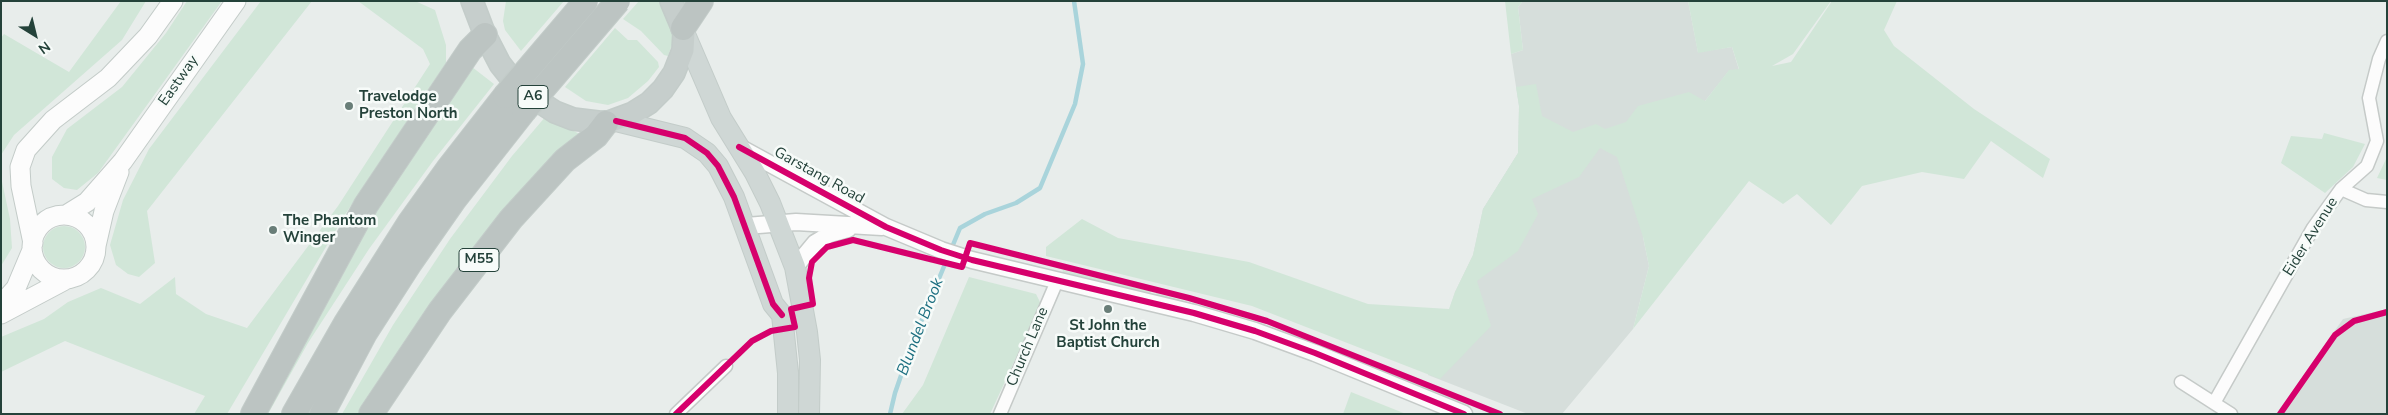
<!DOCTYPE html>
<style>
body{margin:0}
#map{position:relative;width:2388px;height:415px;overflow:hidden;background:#e8edeb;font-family:"Nunito Sans",sans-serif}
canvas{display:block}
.frame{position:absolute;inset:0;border:2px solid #24423a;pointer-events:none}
.north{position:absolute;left:10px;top:10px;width:50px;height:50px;-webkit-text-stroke:4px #f7fbf9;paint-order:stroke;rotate:144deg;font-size:14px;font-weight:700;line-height:20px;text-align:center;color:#24423a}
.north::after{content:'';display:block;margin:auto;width:18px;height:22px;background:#24423a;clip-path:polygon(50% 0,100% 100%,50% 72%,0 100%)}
</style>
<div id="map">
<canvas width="2388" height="415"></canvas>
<div class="frame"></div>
<div class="north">N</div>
</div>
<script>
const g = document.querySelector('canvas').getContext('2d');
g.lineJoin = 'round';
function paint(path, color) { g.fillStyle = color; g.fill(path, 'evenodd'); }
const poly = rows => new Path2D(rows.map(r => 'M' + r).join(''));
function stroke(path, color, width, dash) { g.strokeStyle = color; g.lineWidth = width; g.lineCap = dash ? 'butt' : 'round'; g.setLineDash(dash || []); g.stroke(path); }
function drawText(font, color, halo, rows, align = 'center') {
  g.font = font + ' "Nunito Sans",sans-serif'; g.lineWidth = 5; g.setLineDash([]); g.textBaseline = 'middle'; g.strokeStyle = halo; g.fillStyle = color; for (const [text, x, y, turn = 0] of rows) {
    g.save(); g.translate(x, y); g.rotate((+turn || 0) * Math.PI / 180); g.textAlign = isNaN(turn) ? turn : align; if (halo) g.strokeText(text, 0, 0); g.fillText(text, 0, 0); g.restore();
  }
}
paint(poly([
 [1523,1,1688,1,1698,52,1732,47,1739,70,1729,71,1705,101,1643,237,1649,266,1633,329,1562,414,1528,414,1428,375,1455,292,1473,255,1483,209,1518,153,1519,106,1511,54,1523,50,1518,7],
 [2387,309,2387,414,2276,414,2343,319]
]), '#d6dedb');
paint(poly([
 [121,1,146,1,122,40,14,135,1,155,1,38,4,34,69,72],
 [187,1,222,1,98,173,77,190,64,188,52,179,52,157,67,129,122,87,166,33],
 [261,1,312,1,147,211,155,263,139,277,128,274,116,265,110,245,123,200,149,149],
 [358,1,415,1,435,10,446,45,446,63,346,213,227,414,194,414,205,396,65,341,1,372,1,337,44,319,68,302,101,288,140,304,175,277,176,294,206,314,247,328,338,206,430,64,423,49],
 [506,1,564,1,521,51,505,30,503,21],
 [639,1,663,1,669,11,674,39,668,56,664,55,641,31,623,19],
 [1505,1,1523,1,1518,7,1523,50,1511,54],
 [1688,1,1831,1,1793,54,1772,66,1791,62,1832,1,1897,1,1884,30,1894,46,1974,109,2050,159,2043,178,1991,141,1964,179,1922,172,1862,186,1831,225,1797,194,1783,204,1749,181,1633,329,1649,266,1643,237,1617,157,1600,148,1579,177,1532,199,1538,214,1518,251,1477,281,1491,326,1440,379,1252,306,1046,256,1046,247,1082,219,1118,238,1249,262,1368,304,1449,309,1455,292,1473,255,1483,209,1518,153,1519,106,1516,87,1536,84,1542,116,1573,132,1596,124,1605,129,1626,122,1638,106,1689,92,1705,101,1729,70,1739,69,1732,47,1698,53],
 [615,28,628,40,637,40,658,62,659,67,648,81,628,98,608,105,586,101,565,87],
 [472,67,494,84,433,161,369,249,308,343,268,414,264,414,364,230,401,170],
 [546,116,587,138,362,414,342,414,393,325,450,239,512,156],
 [2324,133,2365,144,2353,167,2325,193,2281,163,2291,136,2322,139],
 [2387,157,2387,180,2377,178],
 [1,177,10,219,12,248,1,266],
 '43 247a21 21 0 1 1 42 0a21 21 0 1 1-42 0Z',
 [1063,270,1151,291,1150,295,1062,273],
 [969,277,1036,294,1041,304,990,414,902,414,923,385],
 [1156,293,1234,315,1234,318,1155,296],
 [1248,319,1293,335,1470,404,1468,408,1247,323],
 [1351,392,1406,414,1343,414]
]), '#d1e6d8');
stroke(poly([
 [890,414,895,393,913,341,960,228,985,214,1016,203,1040,188,1075,104,1083,64,1074,1]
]), '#a9d4db', 4.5);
const minor = poly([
 [2341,189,2366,200,2387,202],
 [2181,382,2231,414],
 [2214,403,2313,228,2341,189,2367,166,2377,141,2369,98,2379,59,2387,41],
 [676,414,726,366],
 [1000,414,1057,281]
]);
const tertiary = poly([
 [739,147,886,227,941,250,972,260,1194,313,1255,331,1315,353,1464,414],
 [746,226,796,222,882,227],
 [795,267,815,243,830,234,848,229]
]);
const secondary = poly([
 [66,215,87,202,123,161,236,1],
 '32 247a32 32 0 1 1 64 0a32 32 0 1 1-64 0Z',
 [33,243,21,186,20,167,26,150,53,120,108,78,148,36,173,1],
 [96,246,104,211,119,172],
 [1,305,16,288,32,250],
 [1,314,67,279]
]);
const primary = poly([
 [684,32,721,118,755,173,770,203,795,267,807,332,810,360,809,414],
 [616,121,685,138,707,153,718,166,734,197,773,304,782,315,788,373,788,414]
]);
const trunk = poly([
 [472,1,485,35,500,64,511,78,526,93,555,112,573,119,606,123,633,113,649,103,663,89,674,73,683,50,684,32,671,1]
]);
const motorway = poly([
 [683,28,701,1],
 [253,414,366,205,470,50,485,35],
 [294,414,346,323,410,222,448,169,505,96],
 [322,414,365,333,410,263,454,200,524,111],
 [371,414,440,311,511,219,565,160,596,136,606,123]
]);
stroke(minor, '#c5cac8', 15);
stroke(tertiary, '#c5cac8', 19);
stroke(secondary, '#c3cbc8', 21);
stroke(primary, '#c3ccc9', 22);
stroke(trunk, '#c3ccc9', 24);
stroke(motorway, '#c3ccc9', 26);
stroke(minor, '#fcfcfc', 12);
stroke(tertiary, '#fcfcfc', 16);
stroke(secondary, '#fcfcfc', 19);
stroke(primary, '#cfd7d5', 20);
stroke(trunk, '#c6cecc', 21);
stroke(motorway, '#bcc4c2', 24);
const motorwayBridge = poly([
 [505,96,586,1],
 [524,111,618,1]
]);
stroke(motorwayBridge, '#c3ccc9', 26, []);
stroke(motorwayBridge, '#bcc4c2', 24);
stroke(poly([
 [616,121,685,138,707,153,718,166,734,197,773,304,782,315],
 [739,147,886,227,941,250,972,260,1194,313,1255,331,1315,353,1464,414],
 [676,414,752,341,771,331,795,327,791,309,813,304,809,278,812,262,827,247,853,240,962,267,970,243,1189,298,1267,321,1500,414],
 [2280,414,2335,335,2354,321,2387,312]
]), '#d6006c', 6);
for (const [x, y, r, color] of [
 [349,106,5,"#697e78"],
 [273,230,5,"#697e78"],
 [1108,309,5,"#697e78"]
]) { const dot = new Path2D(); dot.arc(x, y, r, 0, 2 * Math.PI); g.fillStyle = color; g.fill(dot); stroke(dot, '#f7fbf9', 2); }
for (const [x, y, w] of [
 [533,97,30],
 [479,260,40]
]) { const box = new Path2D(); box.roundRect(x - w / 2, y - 11.5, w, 23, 4); g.fillStyle = '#f7fbf9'; g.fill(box); stroke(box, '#24423a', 1); }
drawText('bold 14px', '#24423a', null, [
 ["A6",533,97],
 ["M55",479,260]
]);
drawText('15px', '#24423a', '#f7fbf9', [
 ["Eastway",179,81,-55],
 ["Garstang Road",819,176,29],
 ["Eider Avenue",2311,237,-58],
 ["Church Lane",1028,347,-67]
]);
drawText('bold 15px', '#24423a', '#f7fbf9', [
 ["Travelodge",359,97],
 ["Preston North",359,114],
 ["The Phantom",283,221],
 ["Winger",283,238],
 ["St John the",1108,326,"center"],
 ["Baptist Church",1108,343,"center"]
], 'left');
drawText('italic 16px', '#1c6f80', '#f7fbf9', [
 ["Blundel Brook",921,327,-69]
]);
</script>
